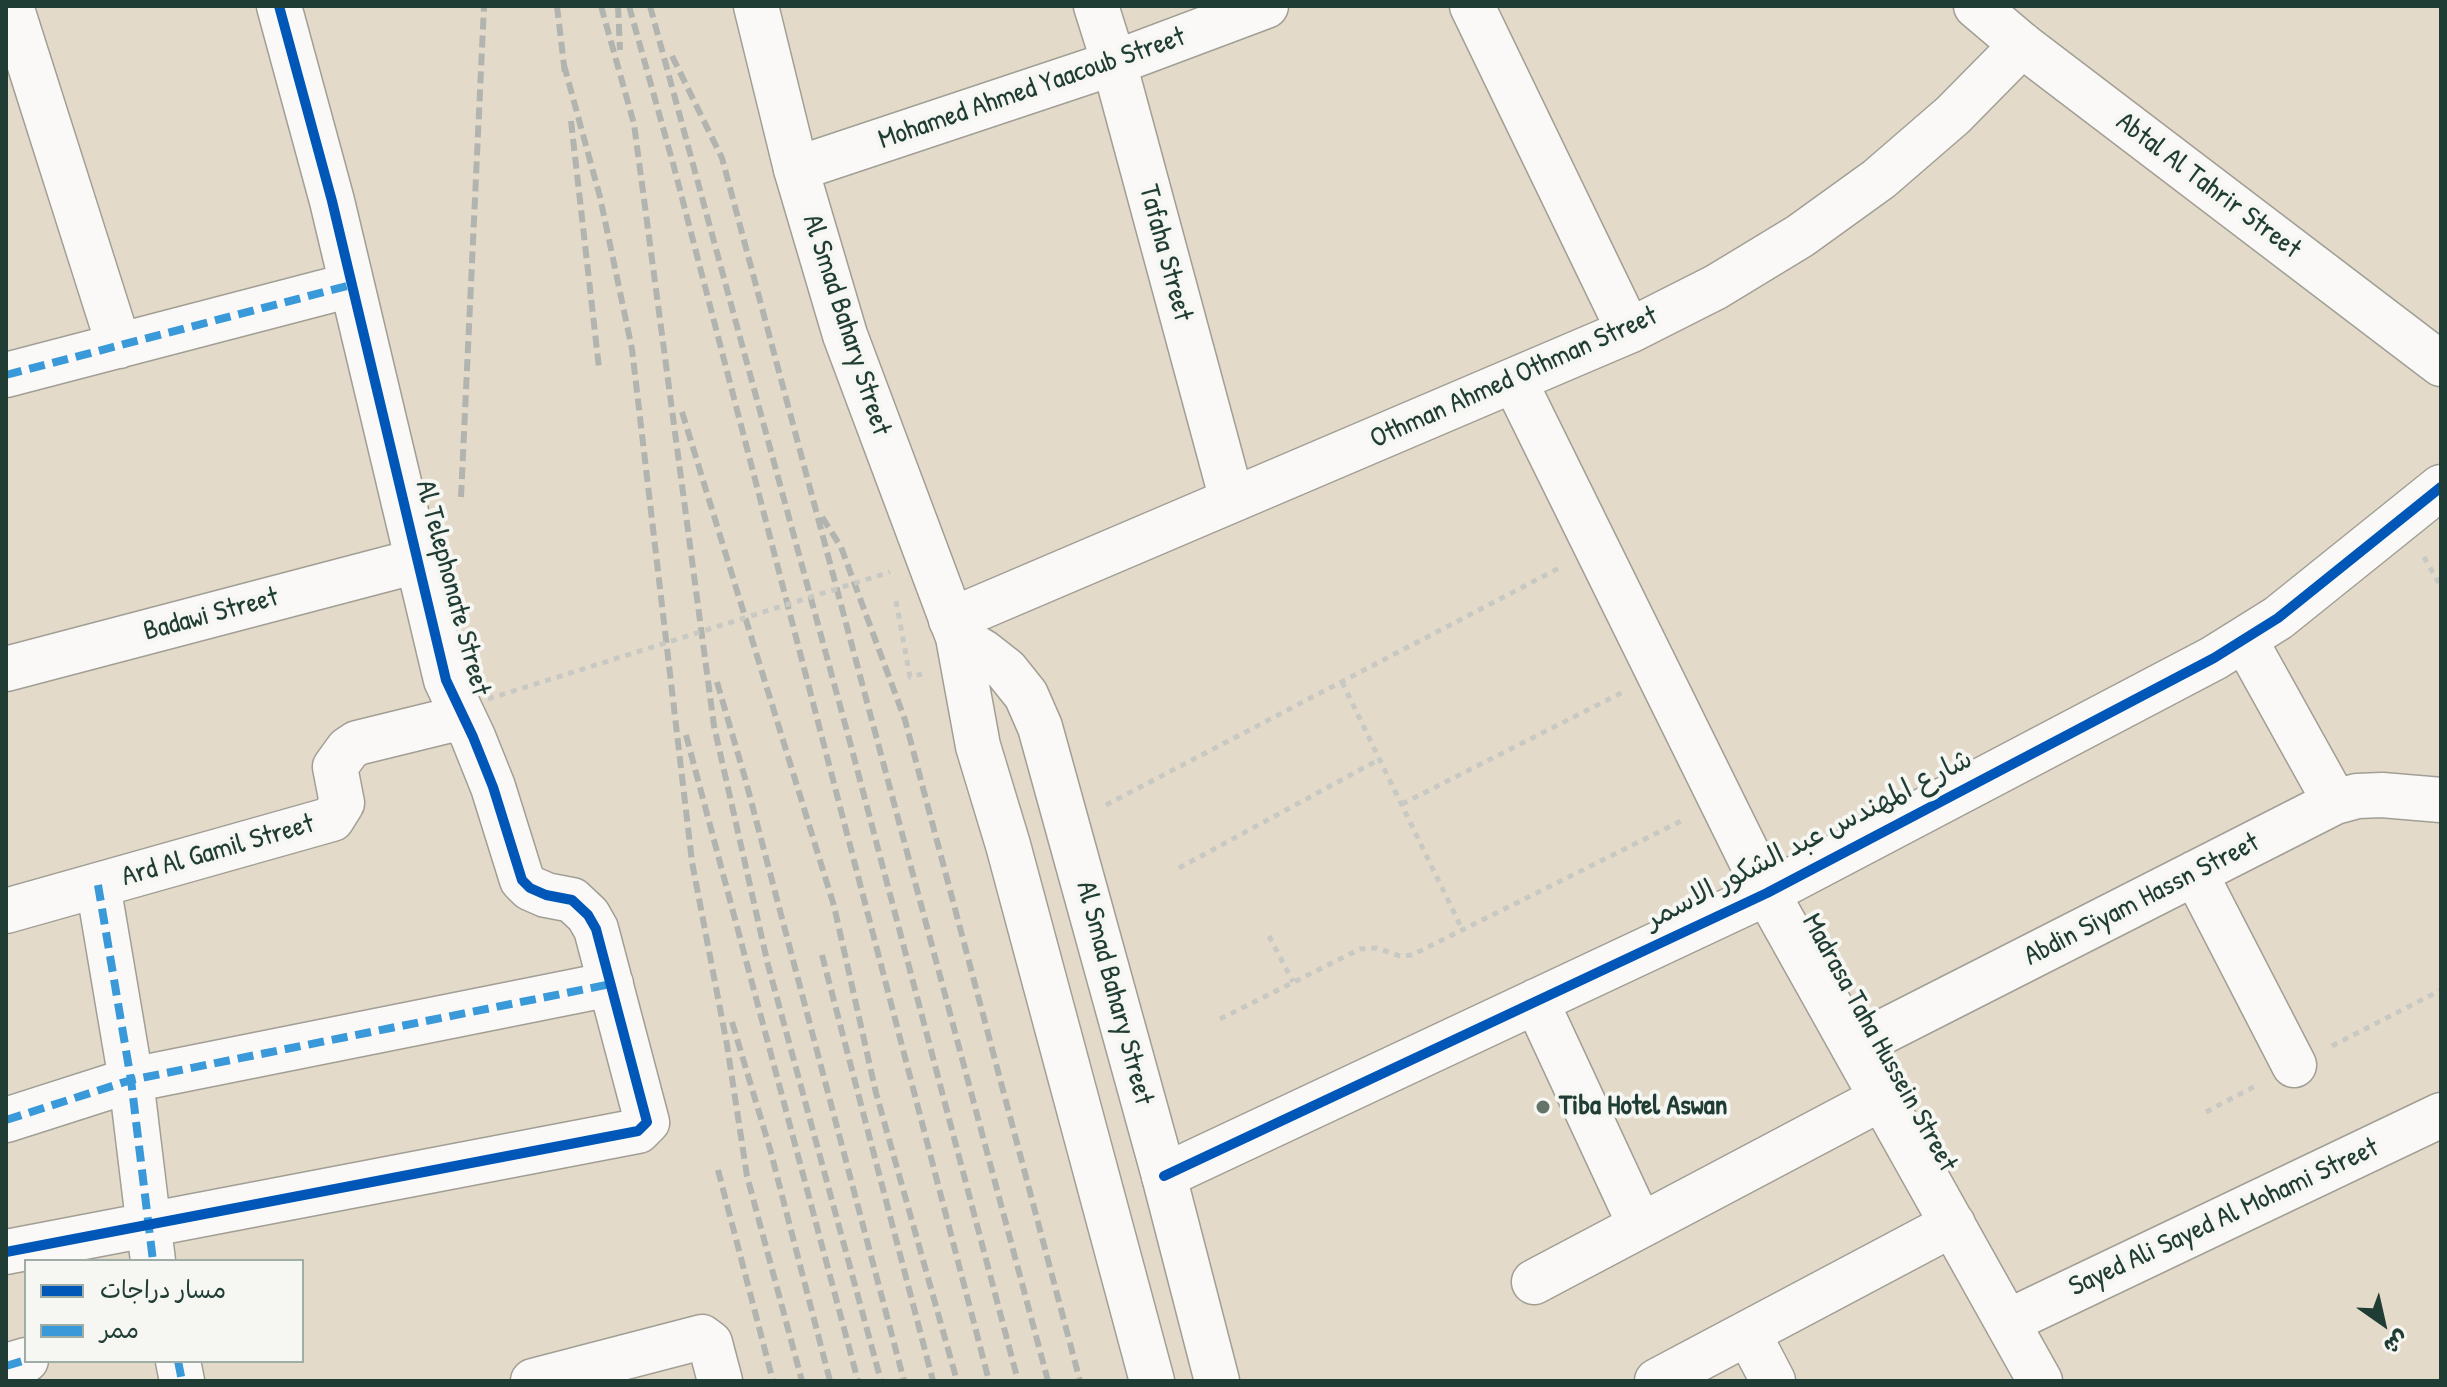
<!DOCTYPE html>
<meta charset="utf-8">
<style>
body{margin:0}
#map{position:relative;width:2447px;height:1387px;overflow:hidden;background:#e4dac9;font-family:"Patrick Hand","Playpen Sans Arabic",sans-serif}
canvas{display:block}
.frame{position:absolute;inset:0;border:8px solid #1f3d34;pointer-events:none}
.legend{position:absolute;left:24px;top:1259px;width:280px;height:104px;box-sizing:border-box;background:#f6f6f2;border:2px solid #a0aca6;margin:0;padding:10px 14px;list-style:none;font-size:24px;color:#1f3d34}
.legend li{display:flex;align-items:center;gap:16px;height:40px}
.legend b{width:40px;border:2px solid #a0aca6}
.north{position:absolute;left:2343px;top:1283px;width:80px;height:80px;-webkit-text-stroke:6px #f6f6f2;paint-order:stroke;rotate:146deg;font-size:22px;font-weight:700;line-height:32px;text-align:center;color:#1f3d34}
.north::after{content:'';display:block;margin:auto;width:28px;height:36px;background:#1f3d34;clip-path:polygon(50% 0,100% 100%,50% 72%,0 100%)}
</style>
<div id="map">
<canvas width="2447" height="1387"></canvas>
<div class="frame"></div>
<ul class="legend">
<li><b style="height:10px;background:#0057b8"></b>مسار دراجات</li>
<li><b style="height:10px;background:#3a99d8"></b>ممر</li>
</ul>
<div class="north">ش</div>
</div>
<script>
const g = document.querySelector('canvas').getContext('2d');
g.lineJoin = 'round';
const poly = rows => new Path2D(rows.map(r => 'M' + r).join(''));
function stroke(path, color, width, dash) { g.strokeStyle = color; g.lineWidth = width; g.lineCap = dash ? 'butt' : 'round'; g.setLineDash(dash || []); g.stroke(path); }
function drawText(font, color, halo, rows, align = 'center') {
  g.font = font + ' "Patrick Hand","Playpen Sans Arabic",sans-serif'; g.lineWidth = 8; g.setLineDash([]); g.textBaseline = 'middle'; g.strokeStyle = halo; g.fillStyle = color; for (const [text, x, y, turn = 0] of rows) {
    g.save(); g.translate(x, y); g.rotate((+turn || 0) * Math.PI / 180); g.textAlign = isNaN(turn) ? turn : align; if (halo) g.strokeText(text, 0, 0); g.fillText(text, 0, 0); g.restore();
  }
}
const minor = poly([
 [11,6,119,346],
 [1096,6,1114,63,1232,500],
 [1472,6,1629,331],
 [796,169,1114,63,1266,6],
 [6,375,351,285],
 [1514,380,1767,893,2040,1381],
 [951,620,1629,331,1716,287,1800,236,1879,179,1953,115,2022,45],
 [2245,640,2335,802],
 [6,669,417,561],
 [2195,873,2294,1065],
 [98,885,131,1080,153,1261],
 [6,911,332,819,342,803,335,767,348,749,357,743,463,717],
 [1536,1001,1640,1225],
 [1853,1047,2335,802,2357,796,2382,795,2441,800],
 [6,1120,131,1080,611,984],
 [1164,1176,1767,893,2214,658,2278,618,2441,487],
 [6,1252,638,1131,647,1122,596,929,588,915,572,900,546,895,530,888,522,880,493,787,473,737,446,680,332,201,279,6],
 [1534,1282,1882,1098],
 [2007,1322,2441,1115],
 [1748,1333,1773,1381],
 [178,1361,182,1381],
 [6,1366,26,1360],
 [533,1381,702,1337,710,1343,720,1381],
 [1657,1381,1953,1224]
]);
const tertiary = poly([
 [756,6,796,169,845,335,958,637,978,746,1008,845,1152,1381],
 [1976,6,2022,45,2441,364],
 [958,637,983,652,1006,670,1026,695,1040,727,1164,1176,1217,1381]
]);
stroke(minor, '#a19f95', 47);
stroke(tertiary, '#a19f95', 47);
stroke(poly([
 [2424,557,2441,587],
 [896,601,910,677,922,674],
 [1342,682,1462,929],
 [1402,804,1623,692],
 [1106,805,1561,567],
 [1179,868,1380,759],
 [1269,936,1293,982],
 [1220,1019,1360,949,1377,948,1400,956,1412,955,1685,819],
 [2332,1046,2441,990],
 [2206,1112,2259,1084]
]), '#c9c9c4', 5, [6, 6]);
stroke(minor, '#fbf9f7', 44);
stroke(tertiary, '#fbf9f7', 44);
stroke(poly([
 [557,6,565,74],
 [601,6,634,124,714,726,768,965,881,1381],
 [618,6,620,50],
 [629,6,674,167,989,1381],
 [650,6,851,746,1018,1381],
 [672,56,722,158,1048,1381],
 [564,65,600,197,632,349,692,862,727,1045,747,1176,802,1381],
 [571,121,599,368],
 [682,412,834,906,876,1093,957,1381],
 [461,497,484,6],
 [822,517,841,547,905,720,1080,1381],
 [717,682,745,778,904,1381],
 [686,735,858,1381],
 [822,955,933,1381],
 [732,1022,770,1149,830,1381],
 [718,1170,773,1381]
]), '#b2b4b0', 6, [12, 6]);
stroke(poly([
 [488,699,890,572]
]), '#c9c9c4', 5, [6, 6]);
stroke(poly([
 [6,375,351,285],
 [98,885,131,1080,153,1261],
 [6,1120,131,1080,611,984],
 [178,1361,182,1381],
 [6,1366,26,1360]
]), '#3a99d8', 8, [16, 8]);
stroke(poly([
 [1164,1176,1767,893,2214,658,2278,618,2441,487],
 [6,1252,638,1131,647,1122,596,929,588,915,572,900,546,895,530,888,522,880,493,787,473,737,446,680,332,201,279,6]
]), '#0057b8', 10);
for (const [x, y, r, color] of [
 [1543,1107,8,"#647468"]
]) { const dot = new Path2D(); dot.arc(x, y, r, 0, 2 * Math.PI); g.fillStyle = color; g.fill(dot); stroke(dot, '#f6f6f2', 3); }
drawText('28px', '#1f3d34', '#f6f6f2', [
 ["Mohamed Ahmed Yaacoub Street",1032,89,-19],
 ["Abtal Al Tahrir Street",2208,186,37],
 ["Tafaha Street",1165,253,75],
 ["Al Smad Bahary Street",846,325,72],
 ["Othman Ahmed Othman Street",1514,378,-24],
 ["Al Telephonate Street",452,588,75],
 ["Badawi Street",211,615,-15],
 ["شارع المهندس عبد الشكور الاسمر",1809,840,-27],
 ["Ard Al Gamil Street",218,851,-16],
 ["Abdin Siyam Hassn Street",2142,900,-27],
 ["Al Smad Bahary Street",1114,993,75],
 ["Madrasa Taha Hussein Street",1879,1043,61],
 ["Sayed Ali Sayed Al Mohami Street",2224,1218,-25]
]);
drawText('bold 28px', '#1f3d34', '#f6f6f2', [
 ["Tiba Hotel Aswan",1559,1107]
], 'left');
</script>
